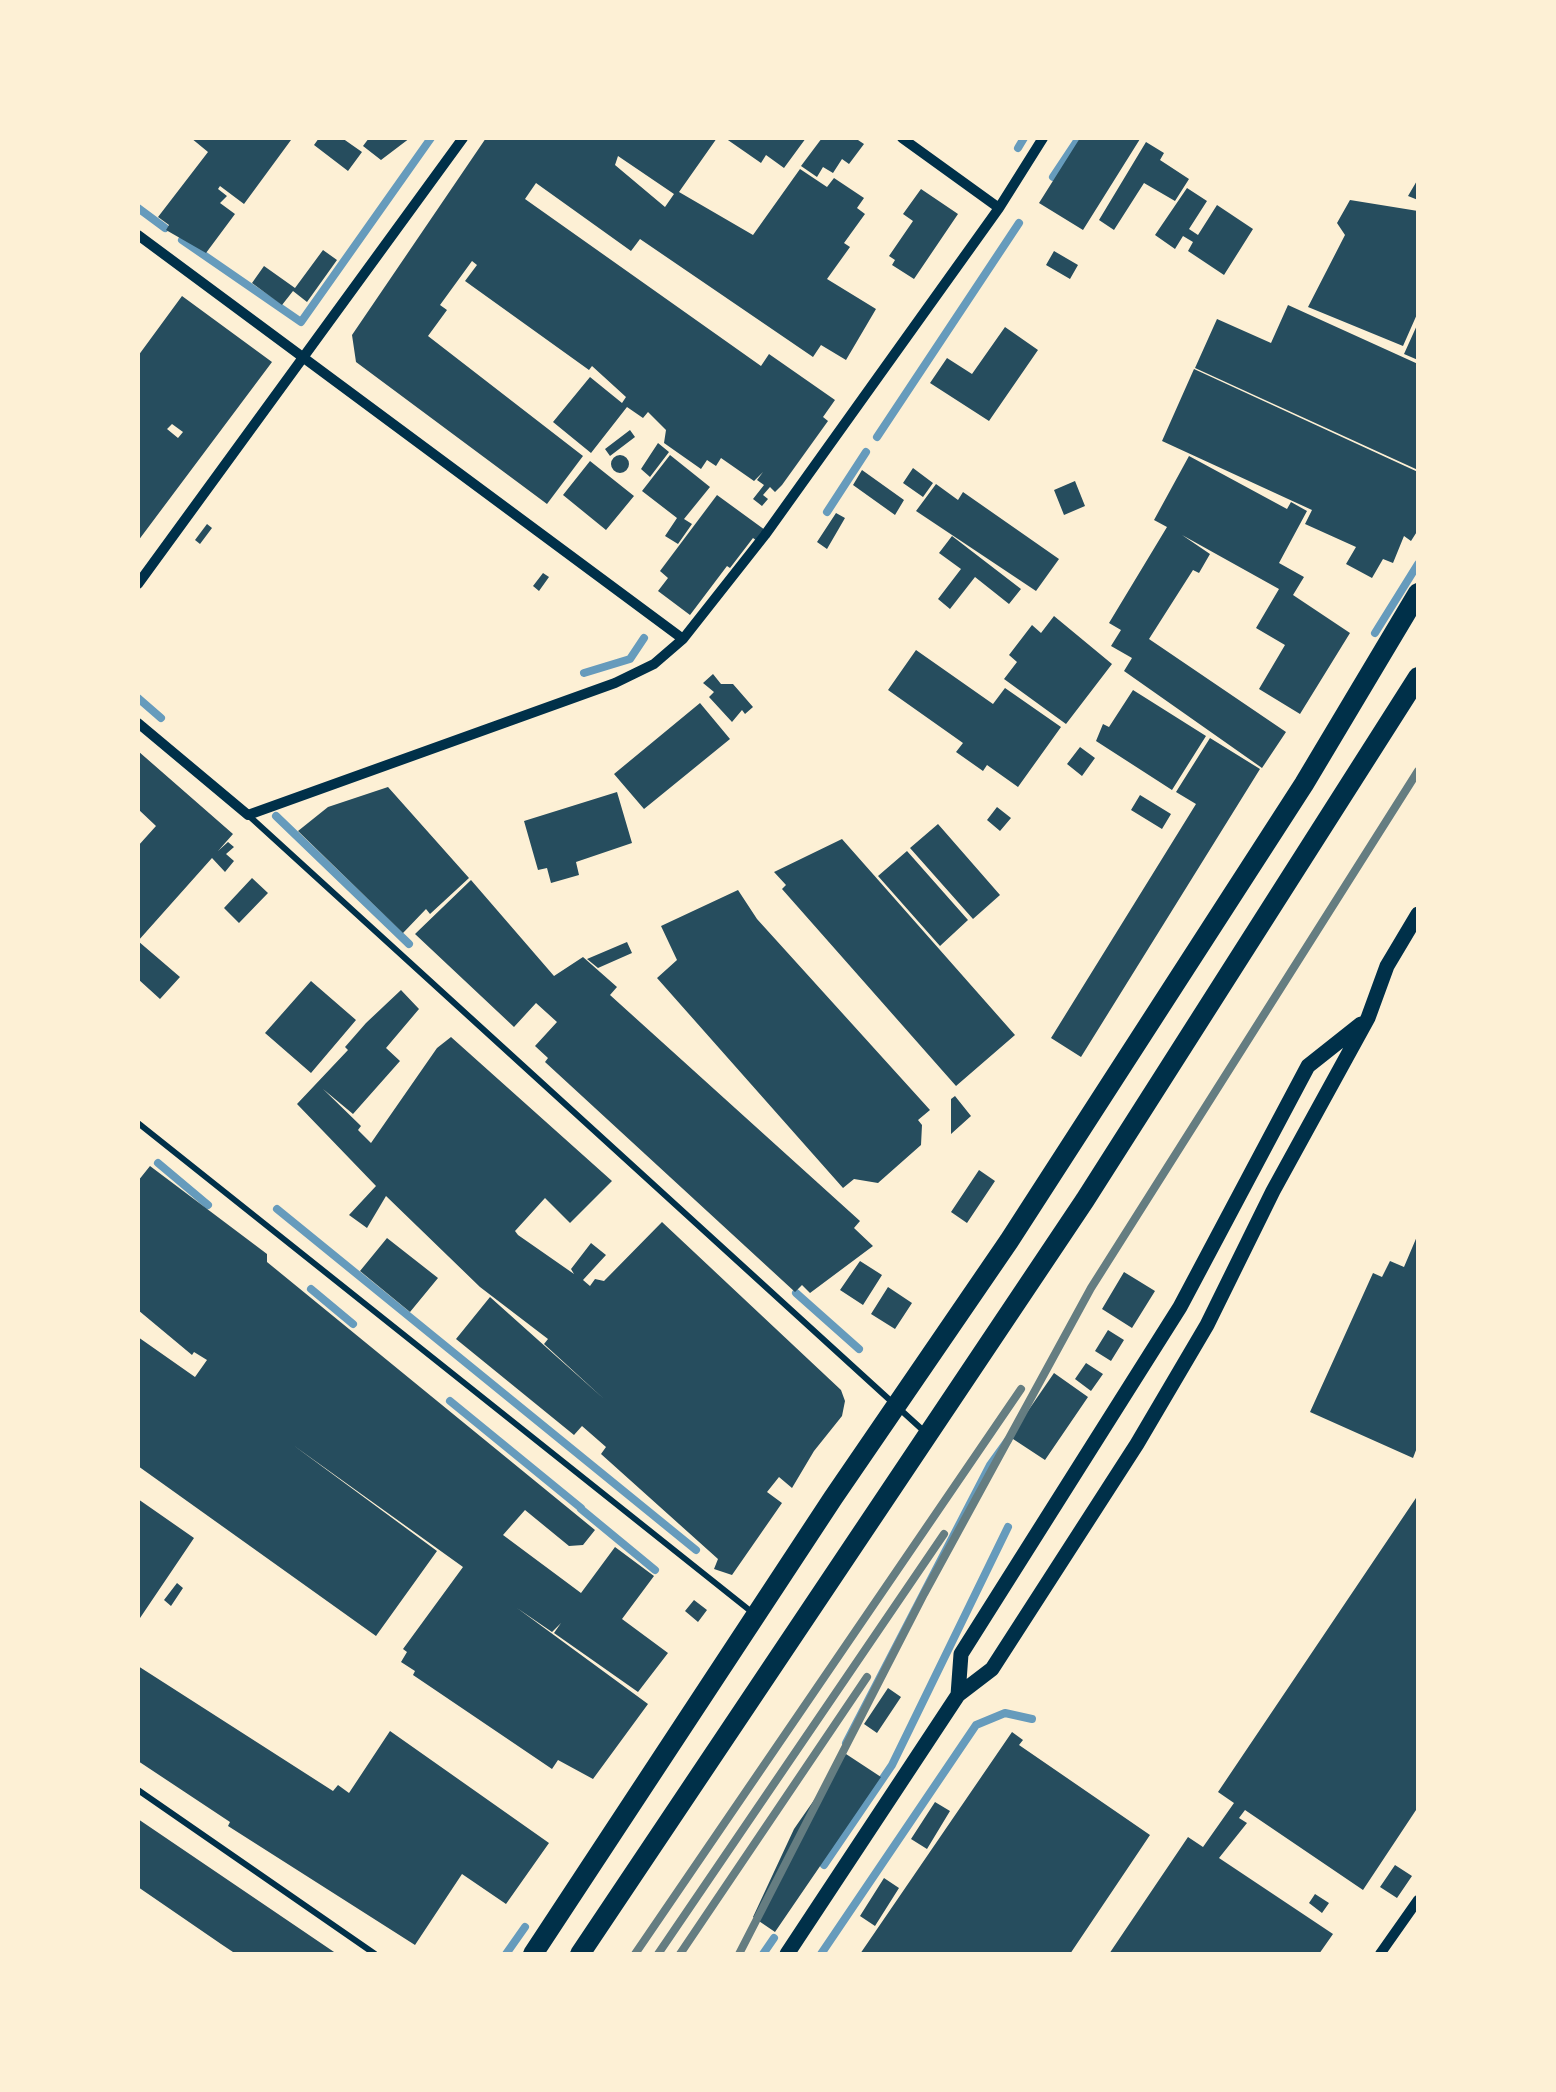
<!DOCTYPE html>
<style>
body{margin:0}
#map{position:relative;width:1556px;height:2092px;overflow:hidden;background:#fdf0d5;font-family:"Source Sans 3",sans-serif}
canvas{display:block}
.frame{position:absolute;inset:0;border:140px solid #fdf0d5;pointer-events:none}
</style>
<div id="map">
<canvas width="1556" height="2092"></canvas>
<div class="frame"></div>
</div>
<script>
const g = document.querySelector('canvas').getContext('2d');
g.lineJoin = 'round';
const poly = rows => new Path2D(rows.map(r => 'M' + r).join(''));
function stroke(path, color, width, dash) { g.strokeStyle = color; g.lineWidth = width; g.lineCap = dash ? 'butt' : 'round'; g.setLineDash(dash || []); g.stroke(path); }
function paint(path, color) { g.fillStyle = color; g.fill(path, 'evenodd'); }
stroke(poly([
 [1018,148,1024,138],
 [1053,177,1079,138],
 [138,208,165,228],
 [182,240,301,322,431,138],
 [877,437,1019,223],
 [827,512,866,452],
 [1375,633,1418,564],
 [584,673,630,659,644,638],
 [138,698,161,718],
 [276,816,409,944],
 [158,1163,208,1205],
 [277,1209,696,1550],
 [311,1289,353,1324],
 [796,1293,859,1349],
 [450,1401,581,1508],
 [581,1509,655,1570],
 [846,1743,990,1465,1008,1440],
 [824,1865,892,1765,1008,1527],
 [506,1954,525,1927],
 [763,1954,774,1938],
 [821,1954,976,1725,1005,1713,1032,1719]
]), '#669bbc', 8);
paint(poly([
 [191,138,291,140,244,204,220,186,218,189,227,196,220,203,235,214,206,253,166,230,169,225,158,217,208,152],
 [319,138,342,138,362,152,348,171,314,145],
 [369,138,410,138,381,160,363,146],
 [486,138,717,138,679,192,753,235,800,169,827,187,834,178,864,198,857,208,865,214,844,243,850,247,827,279,876,309,846,360,821,345,813,357,640,239,631,251,536,183,525,199,761,366,769,354,835,400,823,417,828,421,782,485,775,492,770,487,763,495,768,499,762,506,753,499,764,485,757,480,763,472,754,481,721,458,716,466,707,460,701,469,664,443,666,430,648,412,643,418,627,407,591,453,553,422,590,377,622,403,626,397,592,366,589,370,465,281,477,265,472,261,440,305,447,310,428,336,583,456,547,504,356,362,352,335],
 [618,156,674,194,665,207,615,165],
 [725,138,806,138,784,168,766,155,761,163],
 [822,138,855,138,864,144,849,164,842,159,833,173,823,167,817,177,801,166],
 [1080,138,1140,139,1083,230,1039,203],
 [1146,142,1164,153,1160,160,1189,179,1175,201,1144,183,1114,230,1099,220],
 [1418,179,1418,200,1408,196],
 [1187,188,1207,201,1189,229,1198,235,1217,205,1253,229,1224,275,1188,251,1193,242,1183,236,1175,249,1155,235],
 [921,189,958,214,914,279,892,265,895,260,889,256,913,221,903,214],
 [1350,200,1418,211,1418,312,1403,346,1308,307,1345,235,1337,223],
 [323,250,337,260,307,302,293,291,282,305,252,283,264,266,295,288],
 [1054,251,1078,265,1070,279,1046,265],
 [182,296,272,362,138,541,138,356],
 [172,424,183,432,178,438,167,429],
 [1288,305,1418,364,1418,470,1195,368,1217,319,1271,343],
 [1418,323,1418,360,1404,354],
 [1005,327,1038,350,989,421,930,383,947,358,972,374],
 [1194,369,1418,472,1418,530,1411,541,1404,536,1393,563,1383,559,1372,578,1346,564,1356,547,1305,524,1312,510,1162,441],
 [630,430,635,437,610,456,605,449],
 [658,443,669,452,650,477,641,469],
 '611 464a9 9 0 1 1 18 0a9 9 0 1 1-18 0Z',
 [670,455,710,487,684,519,692,524,678,544,665,536,677,518,642,491],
 [1189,456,1287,509,1291,502,1307,511,1279,563,1304,577,1293,595,1350,633,1300,714,1259,689,1285,645,1256,628,1279,589,1182,535,1210,554,1199,573,1193,570,1149,639,1286,732,1262,768,1124,671,1132,658,1111,646,1121,630,1109,623,1167,527,1154,520],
 [590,461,634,496,606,530,563,495],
 [913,468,933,483,923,497,903,483],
 [862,470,904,500,895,515,853,485],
 [1075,481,1085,506,1064,515,1054,490],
 [936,484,958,500,963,492,1059,559,1036,591,916,511],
 [717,495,765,530,757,541,753,538,730,568,727,566,690,615,658,591,668,578,660,571],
 [836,513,845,518,827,549,817,542],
 [207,524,212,528,200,544,195,540],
 [952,536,1021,589,1009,604,975,577,950,609,938,599,961,569,939,553],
 [543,573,549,577,539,591,533,586],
 [1054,616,1112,664,1066,724,1004,679,1017,662,1009,655,1032,625,1041,633],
 [916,650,993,704,1005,688,1061,727,1018,787,987,765,983,771,956,752,963,743,888,690],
 [713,674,721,684,733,684,753,707,745,714,742,710,732,722,709,697,714,692,703,683],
 [1133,690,1206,736,1172,790,1096,741,1103,724,1109,727],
 [700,703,730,739,644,809,614,774],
 [1210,738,1260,769,1081,1057,1051,1038,1196,804,1176,792],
 [1080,747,1095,758,1082,776,1067,764],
 [138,751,233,834,218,851,228,842,234,847,226,854,234,861,225,872,212,858,138,941,180,977,160,999,138,979,138,846,156,826,138,809],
 [388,787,469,878,430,914,426,909,403,933,298,831,328,807],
 [617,792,632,843,576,862,579,875,551,883,547,868,538,870,524,821],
 [1140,795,1171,814,1162,829,1131,810],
 [997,807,1011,818,1000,831,987,820],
 [938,824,1000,895,973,919,910,848],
 [842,839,1015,1035,956,1086,782,889,786,885,774,872],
 [907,851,968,920,940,946,878,876],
 [252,878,268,893,239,923,224,908],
 [471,880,554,976,583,957,617,987,610,995,860,1221,854,1228,873,1246,810,1293,802,1285,795,1292,545,1062,548,1058,535,1046,557,1022,536,1003,514,1027,415,934],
 [738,890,757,919,930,1110,918,1120,922,1125,921,1145,878,1183,854,1179,843,1188,657,978,677,960,661,926],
 [627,942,632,953,598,968,587,959],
 [311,981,356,1020,311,1073,265,1033],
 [401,990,419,1009,386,1048,400,1061,353,1114,323,1089,361,1126,358,1130,371,1143,437,1048,451,1037,612,1181,570,1223,545,1198,515,1231,518,1235,574,1274,571,1269,591,1243,606,1255,583,1280,590,1286,595,1279,604,1281,662,1222,841,1390,845,1401,842,1416,814,1451,792,1488,779,1477,767,1492,782,1503,732,1575,714,1569,718,1559,601,1454,606,1447,582,1426,574,1435,456,1339,490,1297,604,1399,544,1344,548,1339,480,1287,386,1196,367,1228,349,1215,376,1186,297,1104,348,1050,345,1047,366,1023],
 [955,1096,971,1116,951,1134,951,1099],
 [150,1166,267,1254,267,1262,595,1530,583,1545,569,1546,525,1510,503,1535,581,1593,615,1547,654,1576,622,1619,668,1653,638,1692,554,1633,561,1623,552,1632,517,1608,648,1704,593,1779,558,1760,552,1769,413,1675,415,1671,401,1662,407,1652,403,1649,463,1567,293,1445,437,1551,376,1636,138,1466,138,1337,195,1377,207,1360,194,1352,192,1355,138,1310,138,1181],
 [979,1170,995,1181,967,1223,951,1212],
 [1418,1234,1418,1445,1413,1458,1310,1412,1373,1273,1382,1277,1390,1261,1404,1267],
 [387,1238,438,1278,410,1312,360,1271],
 [860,1261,882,1275,863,1305,840,1290],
 [1124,1272,1155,1291,1132,1328,1102,1309],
 [888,1287,912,1303,895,1329,871,1314],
 [1108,1330,1124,1340,1111,1361,1095,1351],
 [1086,1363,1103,1374,1091,1391,1075,1379],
 [1054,1373,1088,1397,1045,1460,1010,1437],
 [1418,1495,1418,1807,1363,1890,1245,1810,1239,1818,1247,1823,1219,1858,1333,1934,1319,1954,1109,1954,1188,1837,1203,1847,1234,1803,1218,1792],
 [138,1499,194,1538,138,1621],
 [177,1583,183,1588,171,1606,164,1600],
 [694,1600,707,1610,698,1622,685,1611],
 [138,1666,333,1791,338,1785,349,1793,390,1731,549,1843,506,1904,462,1874,415,1945,228,1826,230,1822,138,1761],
 [888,1688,901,1697,877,1733,864,1724],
 [1012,1732,1023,1740,1019,1745,1150,1835,1070,1954,860,1954],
 [846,1754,881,1777,775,1932,753,1917,794,1829],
 [935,1802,950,1811,927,1849,911,1839],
 [138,1819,337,1954,236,1954,221,1944,138,1887],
 [1395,1865,1412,1876,1397,1898,1380,1887],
 [884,1878,899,1888,875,1926,860,1916],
 [1315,1894,1329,1903,1322,1913,1309,1903]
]), '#264d5e');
stroke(poly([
 [248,815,926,1433],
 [138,1123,753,1613],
 [138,1790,375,1954]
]), '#003049', 6);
stroke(poly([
 [902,138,999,208],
 [138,235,683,639],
 [138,584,463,138],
 [138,723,248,815,615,683,654,664,683,639,765,535,999,208,1043,138],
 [1380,1954,1418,1900]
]), '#003049', 10);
stroke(poly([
 [958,1695,961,1654,1180,1307,1308,1066,1361,1024],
 [787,1954,958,1695,992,1669,1137,1444,1207,1325,1273,1191,1368,1018,1387,966,1418,914]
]), '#003049', 15);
stroke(poly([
 [533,1954,833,1498,1009,1241,1304,784,1418,593],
 [580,1954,1085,1200,1418,677]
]), '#003049', 20);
stroke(poly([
 [635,1954,1021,1389],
 [658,1954,944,1534],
 [680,1954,867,1677],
 [739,1954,924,1594,1091,1288,1418,771]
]), '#657d81', 8);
</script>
